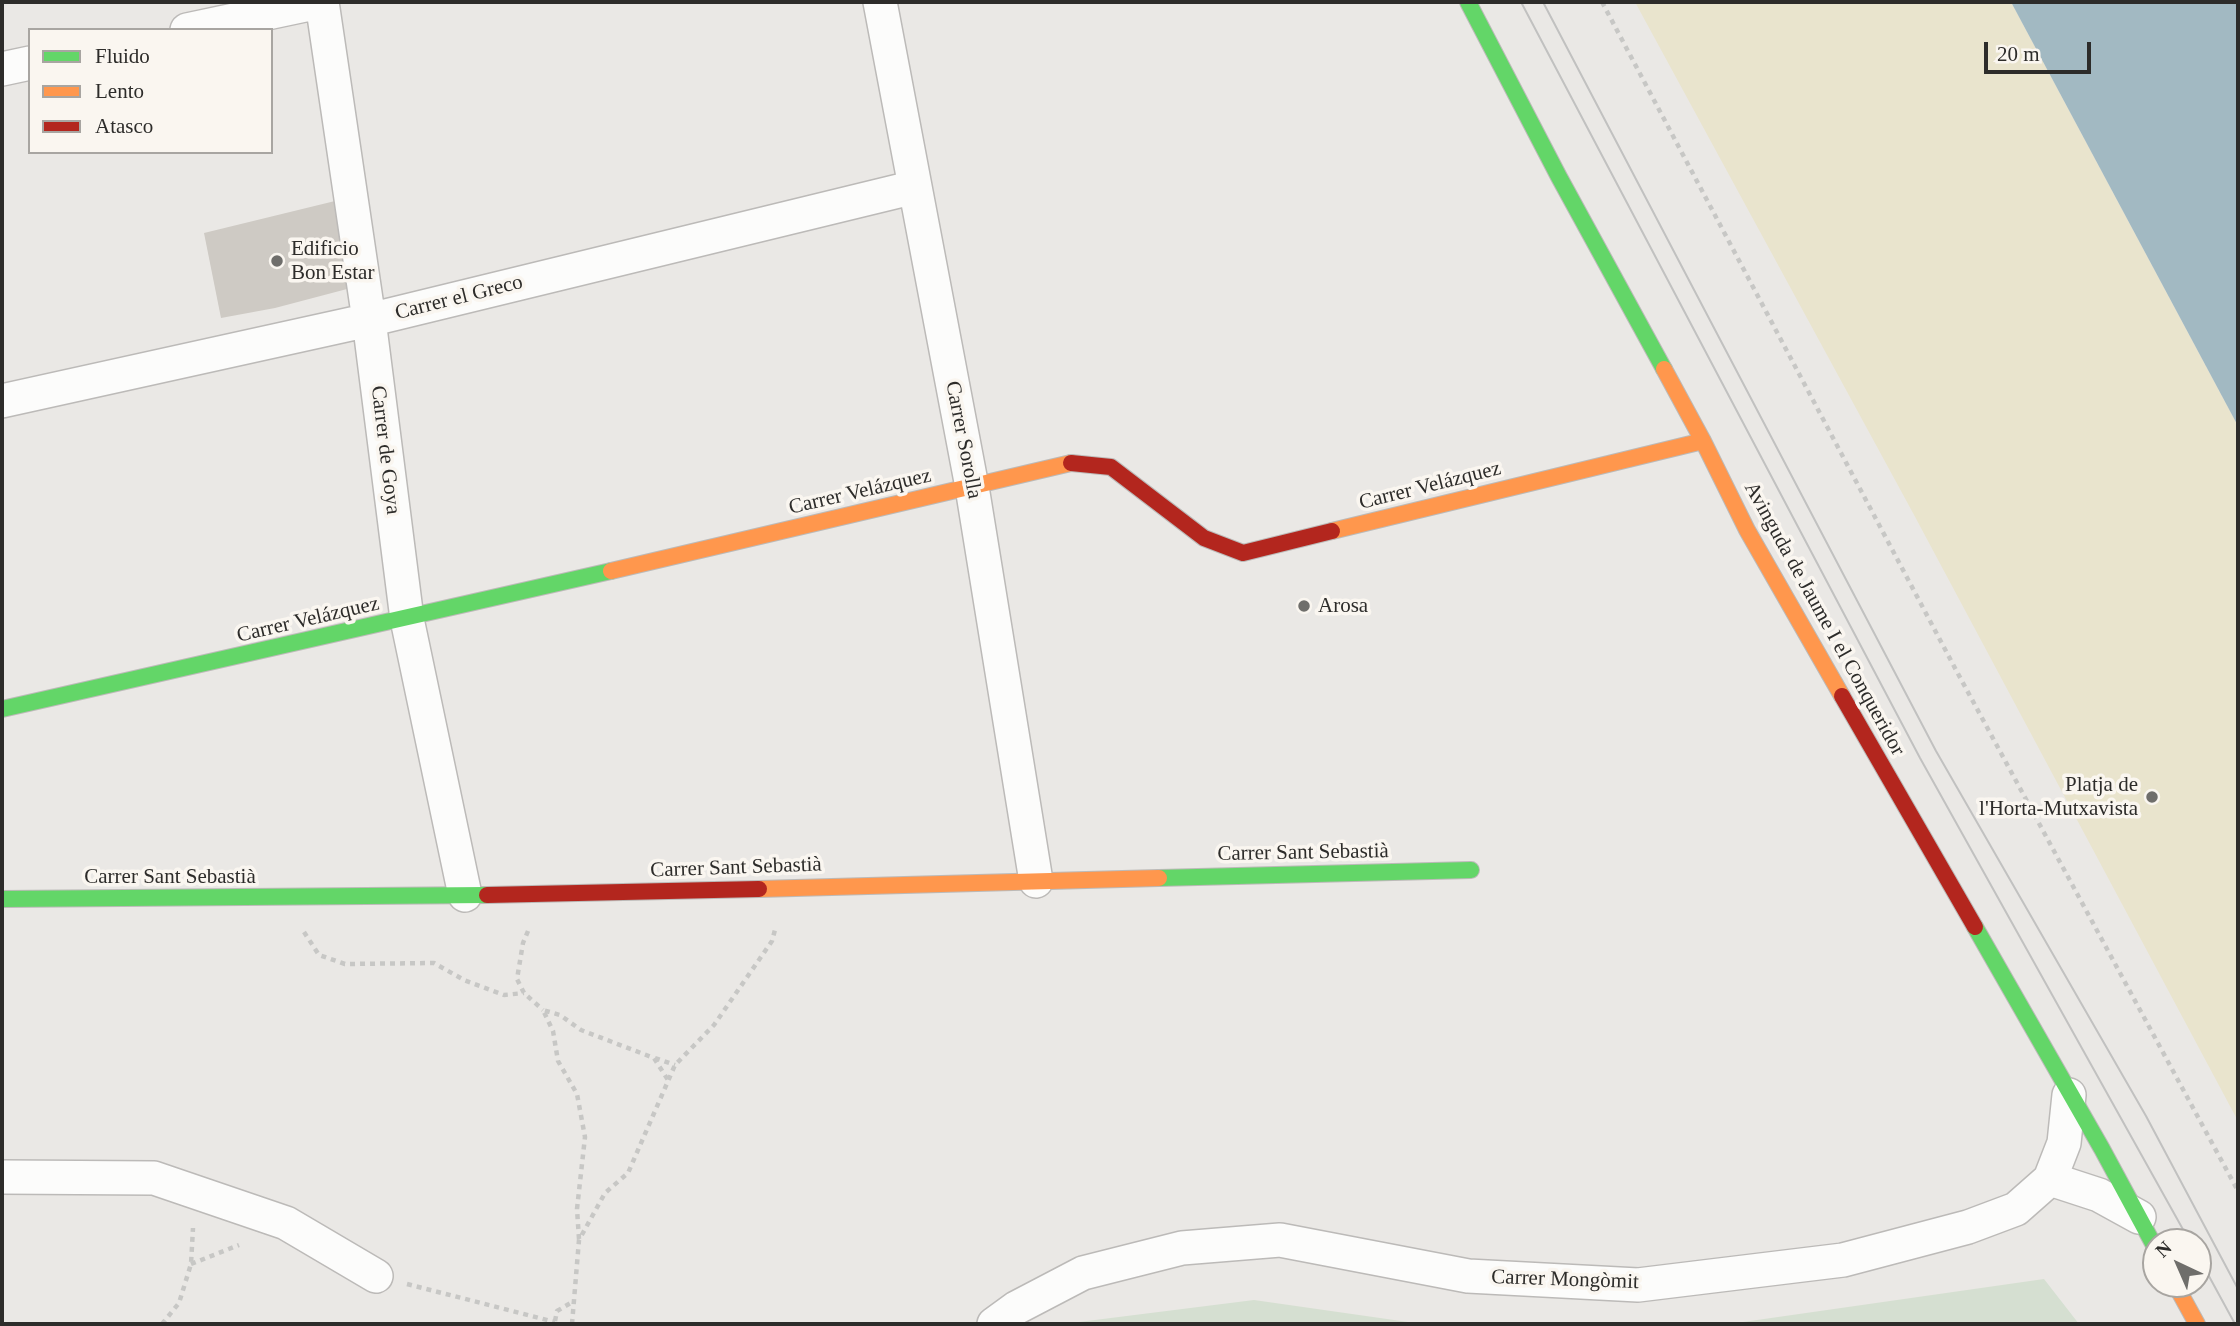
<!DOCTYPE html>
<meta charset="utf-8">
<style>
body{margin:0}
#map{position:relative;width:2240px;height:1326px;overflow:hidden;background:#eae8e5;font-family:Georgia,serif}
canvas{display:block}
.frame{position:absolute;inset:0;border:4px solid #2d2c2a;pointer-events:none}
.legend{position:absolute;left:28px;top:28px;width:245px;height:126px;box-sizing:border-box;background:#faf6f0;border:2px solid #a8a5a1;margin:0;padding:9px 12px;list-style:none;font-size:21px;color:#2d2c2a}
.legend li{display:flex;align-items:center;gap:14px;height:35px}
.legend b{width:35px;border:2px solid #a8a5a1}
.north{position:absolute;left:2142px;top:1228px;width:70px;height:70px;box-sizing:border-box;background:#faf6f0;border:2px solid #a8a5a1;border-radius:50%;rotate:316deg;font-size:19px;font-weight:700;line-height:28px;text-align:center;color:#2d2c2a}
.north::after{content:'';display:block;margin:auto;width:24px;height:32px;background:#6f6e6b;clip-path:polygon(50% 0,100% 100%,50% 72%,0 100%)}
.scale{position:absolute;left:1984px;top:42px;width:107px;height:32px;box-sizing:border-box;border:4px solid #2d2c2a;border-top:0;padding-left:9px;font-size:21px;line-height:24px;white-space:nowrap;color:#2d2c2a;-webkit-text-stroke:5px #faf6f0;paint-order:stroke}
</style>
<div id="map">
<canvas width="2240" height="1326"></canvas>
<div class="frame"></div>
<ul class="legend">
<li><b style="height:9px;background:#63d668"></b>Fluido</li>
<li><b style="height:9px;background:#ff974d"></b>Lento</li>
<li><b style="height:9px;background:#b3261e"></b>Atasco</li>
</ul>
<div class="north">N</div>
<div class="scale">20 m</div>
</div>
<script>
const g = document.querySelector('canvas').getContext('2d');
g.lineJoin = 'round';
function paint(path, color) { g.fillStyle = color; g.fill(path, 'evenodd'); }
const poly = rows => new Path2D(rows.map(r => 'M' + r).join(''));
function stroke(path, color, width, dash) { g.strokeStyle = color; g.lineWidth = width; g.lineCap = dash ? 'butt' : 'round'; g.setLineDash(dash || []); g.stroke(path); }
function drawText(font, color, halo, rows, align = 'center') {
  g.font = font + ' Georgia,serif'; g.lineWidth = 7; g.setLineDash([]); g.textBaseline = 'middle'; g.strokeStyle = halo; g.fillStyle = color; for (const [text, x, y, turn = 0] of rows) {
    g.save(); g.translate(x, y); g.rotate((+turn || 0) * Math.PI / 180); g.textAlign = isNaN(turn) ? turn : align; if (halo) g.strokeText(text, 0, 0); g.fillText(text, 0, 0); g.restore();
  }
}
paint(poly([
 [2044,1279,2079,1324,1729,1324],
 [1254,1300,1422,1324,1070,1324,1071,1323]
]), '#d5dfd1');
paint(poly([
 [1635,2,2011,2,2238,426,2238,1121,1913,513]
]), '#e9e4cd');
paint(poly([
 [2011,2,2238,2,2238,426]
]), '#a2b9c2');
paint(poly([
 [335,201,347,289,275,308,221,318,204,233]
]), '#cecac4');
const street = poly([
 [322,2,369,320,407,619,465,895],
 [880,2,972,487,1036,881],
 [187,30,319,2],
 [2,69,30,63],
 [2,401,369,320,915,187],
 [2,1177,154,1178,286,1223,376,1276],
 [2050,1179,2099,1195,2139,1217],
 [994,1324,1016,1308,1083,1273,1182,1248,1280,1240,1468,1276,1638,1285,1843,1260,1968,1227,2016,1209,2050,1179,2064,1143,2069,1095]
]);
const fast = poly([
 [1468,2,1559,177,1664,369],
 [2,709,611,571],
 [1159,878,1471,870],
 [2,899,487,895],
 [1975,927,2102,1149,2156,1249]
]);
const slow = poly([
 [1664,369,1703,441,1747,530,1842,696],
 [1332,531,1703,441],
 [611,571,1071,463],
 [759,889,1159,878],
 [2175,1284,2197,1324]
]);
const jam = poly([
 [1071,463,1111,467,1204,538,1243,553,1332,531],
 [1842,696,1975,927],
 [487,895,759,889]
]);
stroke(street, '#bcbab8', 36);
stroke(fast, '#bcbab8', 18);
stroke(slow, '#bcbab8', 18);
stroke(jam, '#bcbab8', 18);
stroke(poly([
 [1602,2,1956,670,2238,1191],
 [528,931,523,943,517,979,524,993,543,1010],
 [304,932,319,955,345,964,434,963,464,980,504,995,524,993],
 [655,1058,675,1065],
 [579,1239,577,1209,585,1137,577,1094,558,1061,553,1031,543,1010,560,1015,581,1030,654,1058,668,1080],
 [191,1264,239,1245],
 [407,1284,555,1322],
 [555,1321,557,1311,574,1301],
 [162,1324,179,1303,191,1264,193,1228],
 [572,1324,579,1240,605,1193,628,1173,675,1065,714,1025,772,941,776,926]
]), '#c7c7c5', 4.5, [5, 5]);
stroke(street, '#fcfcfb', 33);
stroke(fast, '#63d668', 16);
stroke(slow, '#ff974d', 16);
stroke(jam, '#b3261e', 16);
stroke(poly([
 [1521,2,1920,758,2190,1242],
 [1543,2,1936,751,2146,1116,2238,1289],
 [2198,1256,2235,1324]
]), '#c1c1c0', 2);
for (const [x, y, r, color] of [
 [277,261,7,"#6f6e6b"],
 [1304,606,7,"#6f6e6b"],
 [2152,797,7,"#6f6e6b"]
]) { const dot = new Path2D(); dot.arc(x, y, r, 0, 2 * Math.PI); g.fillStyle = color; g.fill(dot); stroke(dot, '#faf6f0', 2.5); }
drawText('21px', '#2d2c2a', '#faf6f0', [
 ["Edificio",291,249],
 ["Bon Estar",291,273],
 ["Arosa",1318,606],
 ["Platja de",2138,785,"right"],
 ["l'Horta-Mutxavista",2138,809,"right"]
], 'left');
drawText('21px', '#2d2c2a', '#faf6f0', [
 ["Carrer el Greco",459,298,-14],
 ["Carrer Sorolla",963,440,79],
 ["Carrer de Goya",385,450,83],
 ["Carrer Velázquez",1430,486,-14],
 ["Carrer Velázquez",860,492,-13],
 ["Avinguda de Jaume I el Conqueridor",1824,619,61],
 ["Carrer Velázquez",308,620,-13],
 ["Carrer Sant Sebastià",1303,853,-1],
 ["Carrer Sant Sebastià",736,868,-2],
 ["Carrer Sant Sebastià",170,877],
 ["Carrer Mongòmit",1565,1280,2]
]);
</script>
